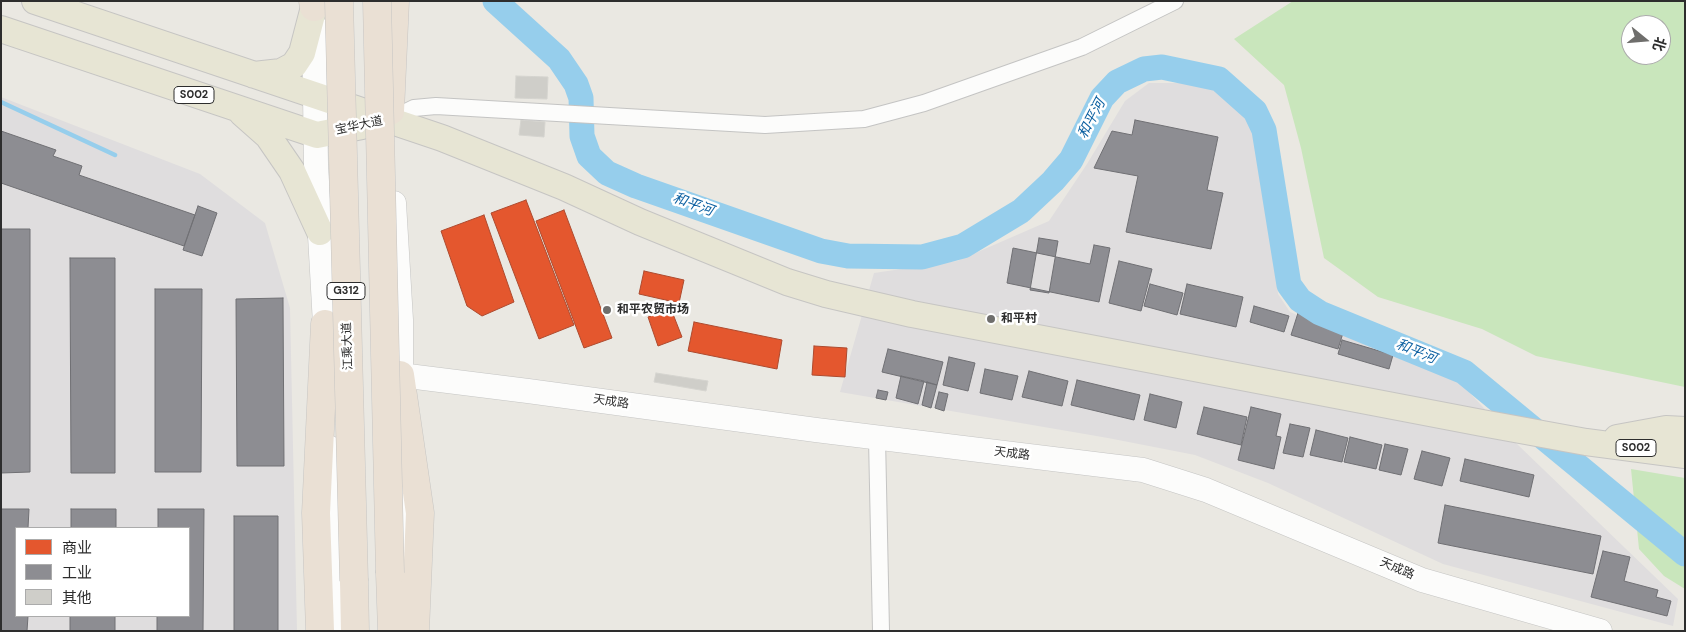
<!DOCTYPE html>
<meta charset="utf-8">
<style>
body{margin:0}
#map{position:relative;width:1686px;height:632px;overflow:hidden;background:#eae8e2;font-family:"DM Sans","Noto Sans SC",sans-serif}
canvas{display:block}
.frame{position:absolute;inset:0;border:2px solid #2d2d2d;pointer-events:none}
.legend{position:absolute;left:15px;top:527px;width:175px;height:90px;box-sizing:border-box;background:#fff;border:1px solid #ababab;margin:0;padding:6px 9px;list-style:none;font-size:15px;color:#2d2d2d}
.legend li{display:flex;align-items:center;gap:10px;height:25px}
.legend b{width:25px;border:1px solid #ababab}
.north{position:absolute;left:1621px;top:15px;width:50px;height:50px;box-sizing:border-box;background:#fff;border:1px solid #ababab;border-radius:50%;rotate:107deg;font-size:14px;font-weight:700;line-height:20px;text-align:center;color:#2d2d2d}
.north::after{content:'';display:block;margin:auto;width:18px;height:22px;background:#6f6e6c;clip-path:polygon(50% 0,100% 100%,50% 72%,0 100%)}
</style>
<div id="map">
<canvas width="1686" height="632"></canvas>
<div class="frame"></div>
<ul class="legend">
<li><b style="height:14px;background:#e4572e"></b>商业</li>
<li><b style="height:14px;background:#8d8d92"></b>工业</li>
<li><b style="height:14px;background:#cfcec9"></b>其他</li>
</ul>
<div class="north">北</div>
</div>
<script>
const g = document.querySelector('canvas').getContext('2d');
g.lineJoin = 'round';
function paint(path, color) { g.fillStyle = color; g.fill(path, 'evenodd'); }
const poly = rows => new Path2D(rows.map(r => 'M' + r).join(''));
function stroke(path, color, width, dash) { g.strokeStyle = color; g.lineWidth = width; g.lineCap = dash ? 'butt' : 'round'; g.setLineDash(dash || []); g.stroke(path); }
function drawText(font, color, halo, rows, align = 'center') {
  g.font = font + ' "DM Sans","Noto Sans SC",sans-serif'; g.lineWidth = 5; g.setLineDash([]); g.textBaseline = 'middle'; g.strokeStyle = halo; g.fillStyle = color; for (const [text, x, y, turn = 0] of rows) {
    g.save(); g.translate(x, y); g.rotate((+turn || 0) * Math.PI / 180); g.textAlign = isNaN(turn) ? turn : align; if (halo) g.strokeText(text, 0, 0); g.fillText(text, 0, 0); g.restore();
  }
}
paint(poly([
 [1149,83,1201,83,1243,106,1265,149,1278,294,1290,312,1457,379,1517,444,1678,599,1673,626,1443,564,1268,483,1195,455,1108,438,840,392,874,273,957,261,1049,221,1087,164,1125,101],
 [1,97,200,174,265,223,290,308,297,631,1,631],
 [16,528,189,528,189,616,16,616]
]), '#dfddde');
paint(poly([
 [1293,1,1685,1,1685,387,1536,356,1482,329,1378,297,1324,258,1301,148,1284,85,1234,39],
 [1631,25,1661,25,1661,55,1631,55],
 [1631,469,1685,478,1685,589,1664,576,1639,549]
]), '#c9e6bc');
const shops = poly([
 [526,200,574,325,539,339,491,213,526,200],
 [564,210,612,338,584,348,536,221,564,210],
 [484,215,514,302,482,316,467,306,441,231,484,215],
 [644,271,684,280,679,303,639,294,644,271],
 [671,309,682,337,658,346,648,317,671,309],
 [694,322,782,340,777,369,688,351,694,322],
 [814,346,847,348,845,377,812,375,814,346]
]);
paint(shops, '#e4572e');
stroke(shops, '#ad4a2e', 1);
const industry = poly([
 [1135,120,1218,137,1207,190,1223,193,1211,249,1126,232,1138,176,1094,168,1112,131,1132,135,1135,120],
 [1,131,56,150,53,156,82,166,79,175,195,215,184,246,1,183,1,131],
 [198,206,217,213,202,256,183,250,198,206],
 [1,229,30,229,30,472,1,473,1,229],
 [1039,238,1058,241,1049,293,1030,290,1039,238],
 [1094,245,1110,248,1099,302,1007,283,1013,248,1090,264,1094,245],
 [70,258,115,258,115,473,71,473,70,258],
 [1119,261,1152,269,1141,311,1109,303,1119,261],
 [1150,284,1183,293,1177,315,1144,306,1150,284],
 [1187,284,1243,297,1236,327,1180,314,1187,284],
 [155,289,202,289,201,472,155,472,155,289],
 [283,298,284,466,237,466,236,299,283,298],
 [1254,306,1289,316,1284,332,1250,322,1254,306],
 [1298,313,1315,319,1314,321,1343,333,1338,349,1291,335,1298,313],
 [1342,340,1393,355,1389,369,1338,354,1342,340],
 [888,349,943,362,937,385,882,372,888,349],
 [949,357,975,363,968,391,943,385,949,357],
 [985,369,1018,376,1012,400,980,393,985,369],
 [1029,371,1068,381,1062,406,1022,397,1029,371],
 [901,376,924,381,918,404,896,398,901,376],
 [1077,380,1140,395,1134,420,1071,405,1077,380],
 [927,382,937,385,931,408,922,405,927,382],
 [878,390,888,392,886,400,876,398,878,390],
 [939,392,948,394,944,411,935,408,939,392],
 [1150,394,1182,402,1176,428,1144,420,1150,394],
 [1204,407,1247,417,1241,445,1197,434,1204,407],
 [1251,407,1281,414,1276,436,1281,437,1274,469,1238,460,1251,407],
 [1290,424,1310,428,1303,457,1283,453,1290,424],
 [1316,430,1348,438,1342,462,1310,455,1316,430],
 [1350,437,1382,445,1376,469,1344,462,1350,437],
 [1385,444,1408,449,1401,475,1379,470,1385,444],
 [1422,451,1450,458,1442,486,1414,479,1422,451],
 [1465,459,1534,475,1529,497,1460,481,1465,459],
 [1445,505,1601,536,1593,574,1438,543,1445,505],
 [1,509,29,509,28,528,16,528,16,616,28,616,27,631,1,631,1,509],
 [71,509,116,509,116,528,71,528,71,509],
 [158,509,204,509,203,631,157,631,157,616,189,616,189,528,158,528,158,509],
 [234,516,278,516,278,631,234,631,234,516],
 [1603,551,1630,557,1624,581,1658,590,1656,597,1671,601,1667,616,1591,597,1603,551],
 [70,616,115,616,115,631,70,631,70,616]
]);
paint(industry, '#8d8d92');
stroke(industry, '#707074', 1);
stroke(poly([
 [1,102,115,155]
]), '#96ceec', 4.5);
stroke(poly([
 [495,1,559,59,576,84,581,98,582,136,589,156,607,173,636,186,821,251,848,256,922,257,963,246,1021,211,1053,181,1071,160,1102,98,1117,82,1144,69,1162,67,1219,79,1255,111,1264,130,1289,285,1300,300,1320,313,1464,372,1685,554]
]), '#96ceec', 25);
const building = poly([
 [516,76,548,77,547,99,515,98,516,76],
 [521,120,545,122,544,137,519,135,521,120],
 [656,373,708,381,706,391,654,382,656,373]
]);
paint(building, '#cfcec9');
stroke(building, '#d5d4cf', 1);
const street = poly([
 [390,120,414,108,436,106,765,125,864,119,924,103,1082,47,1175,1],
 [877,438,881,631]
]);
const secondary = poly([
 [314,25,316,164,326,342],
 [394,203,401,320,401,392],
 [400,375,528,391,816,430,1143,470,1206,490,1422,580,1600,631],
 [330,448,337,631],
 [403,468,406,567]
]);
const primary = poly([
 [35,1,442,138,564,187,640,222,787,282,826,294,912,314,1482,423,1586,442,1685,455],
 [1,29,317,135,362,126],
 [254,75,281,72,294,65,302,53,314,7],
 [242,113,268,136,292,171,320,232],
 [1617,438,1666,429,1685,430]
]);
const highway = poly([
 [313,1,314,7],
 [390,111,395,1],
 [400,375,420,513,415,631],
 [390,573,392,631],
 [354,581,355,631],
 [320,631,316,513,325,324]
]);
stroke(street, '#c4c4c3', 18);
stroke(secondary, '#c4c4c3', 25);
stroke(primary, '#c6c5c3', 28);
stroke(highway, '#c6c5c3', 29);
stroke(street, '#fcfcfb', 16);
stroke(secondary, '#fcfcfb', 24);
stroke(primary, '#e7e5d4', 26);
stroke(highway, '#eae0d4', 28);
const highwayBridge = poly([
 [339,1,354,581],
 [377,1,390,573]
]);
stroke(highwayBridge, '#c6c5c3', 29, []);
stroke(highwayBridge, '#eae0d4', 28);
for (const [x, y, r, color] of [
 [607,310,5,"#6f6e6c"],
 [991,319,5,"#6f6e6c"]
]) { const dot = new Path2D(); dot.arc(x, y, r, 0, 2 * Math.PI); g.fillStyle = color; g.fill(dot); stroke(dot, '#fff', 2); }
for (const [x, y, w] of [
 [194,95,40],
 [346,291,38],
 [1636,448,40]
]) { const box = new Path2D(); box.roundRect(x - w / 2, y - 8.5, w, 17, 4); g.fillStyle = '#fff'; g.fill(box); stroke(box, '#2d2d2d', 1); }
drawText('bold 11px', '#2d2d2d', null, [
 ["S002",194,95],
 ["G312",346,291],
 ["S002",1636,448]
]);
drawText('12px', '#2d2d2d', '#fff', [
 ["宝华大道",359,126,-12],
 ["江乘大道",348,346,-92],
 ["天成路",611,402,8],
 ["天成路",1012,454,7],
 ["天成路",1397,569,23]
]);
drawText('bold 12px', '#2d2d2d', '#fff', [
 ["和平农贸市场",617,310],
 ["和平村",1001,319]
], 'left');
drawText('italic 14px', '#0c60a1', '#fff', [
 ["和平河",1092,119,-62],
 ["和平河",693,205,20],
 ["和平河",1416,352,22]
]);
</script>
